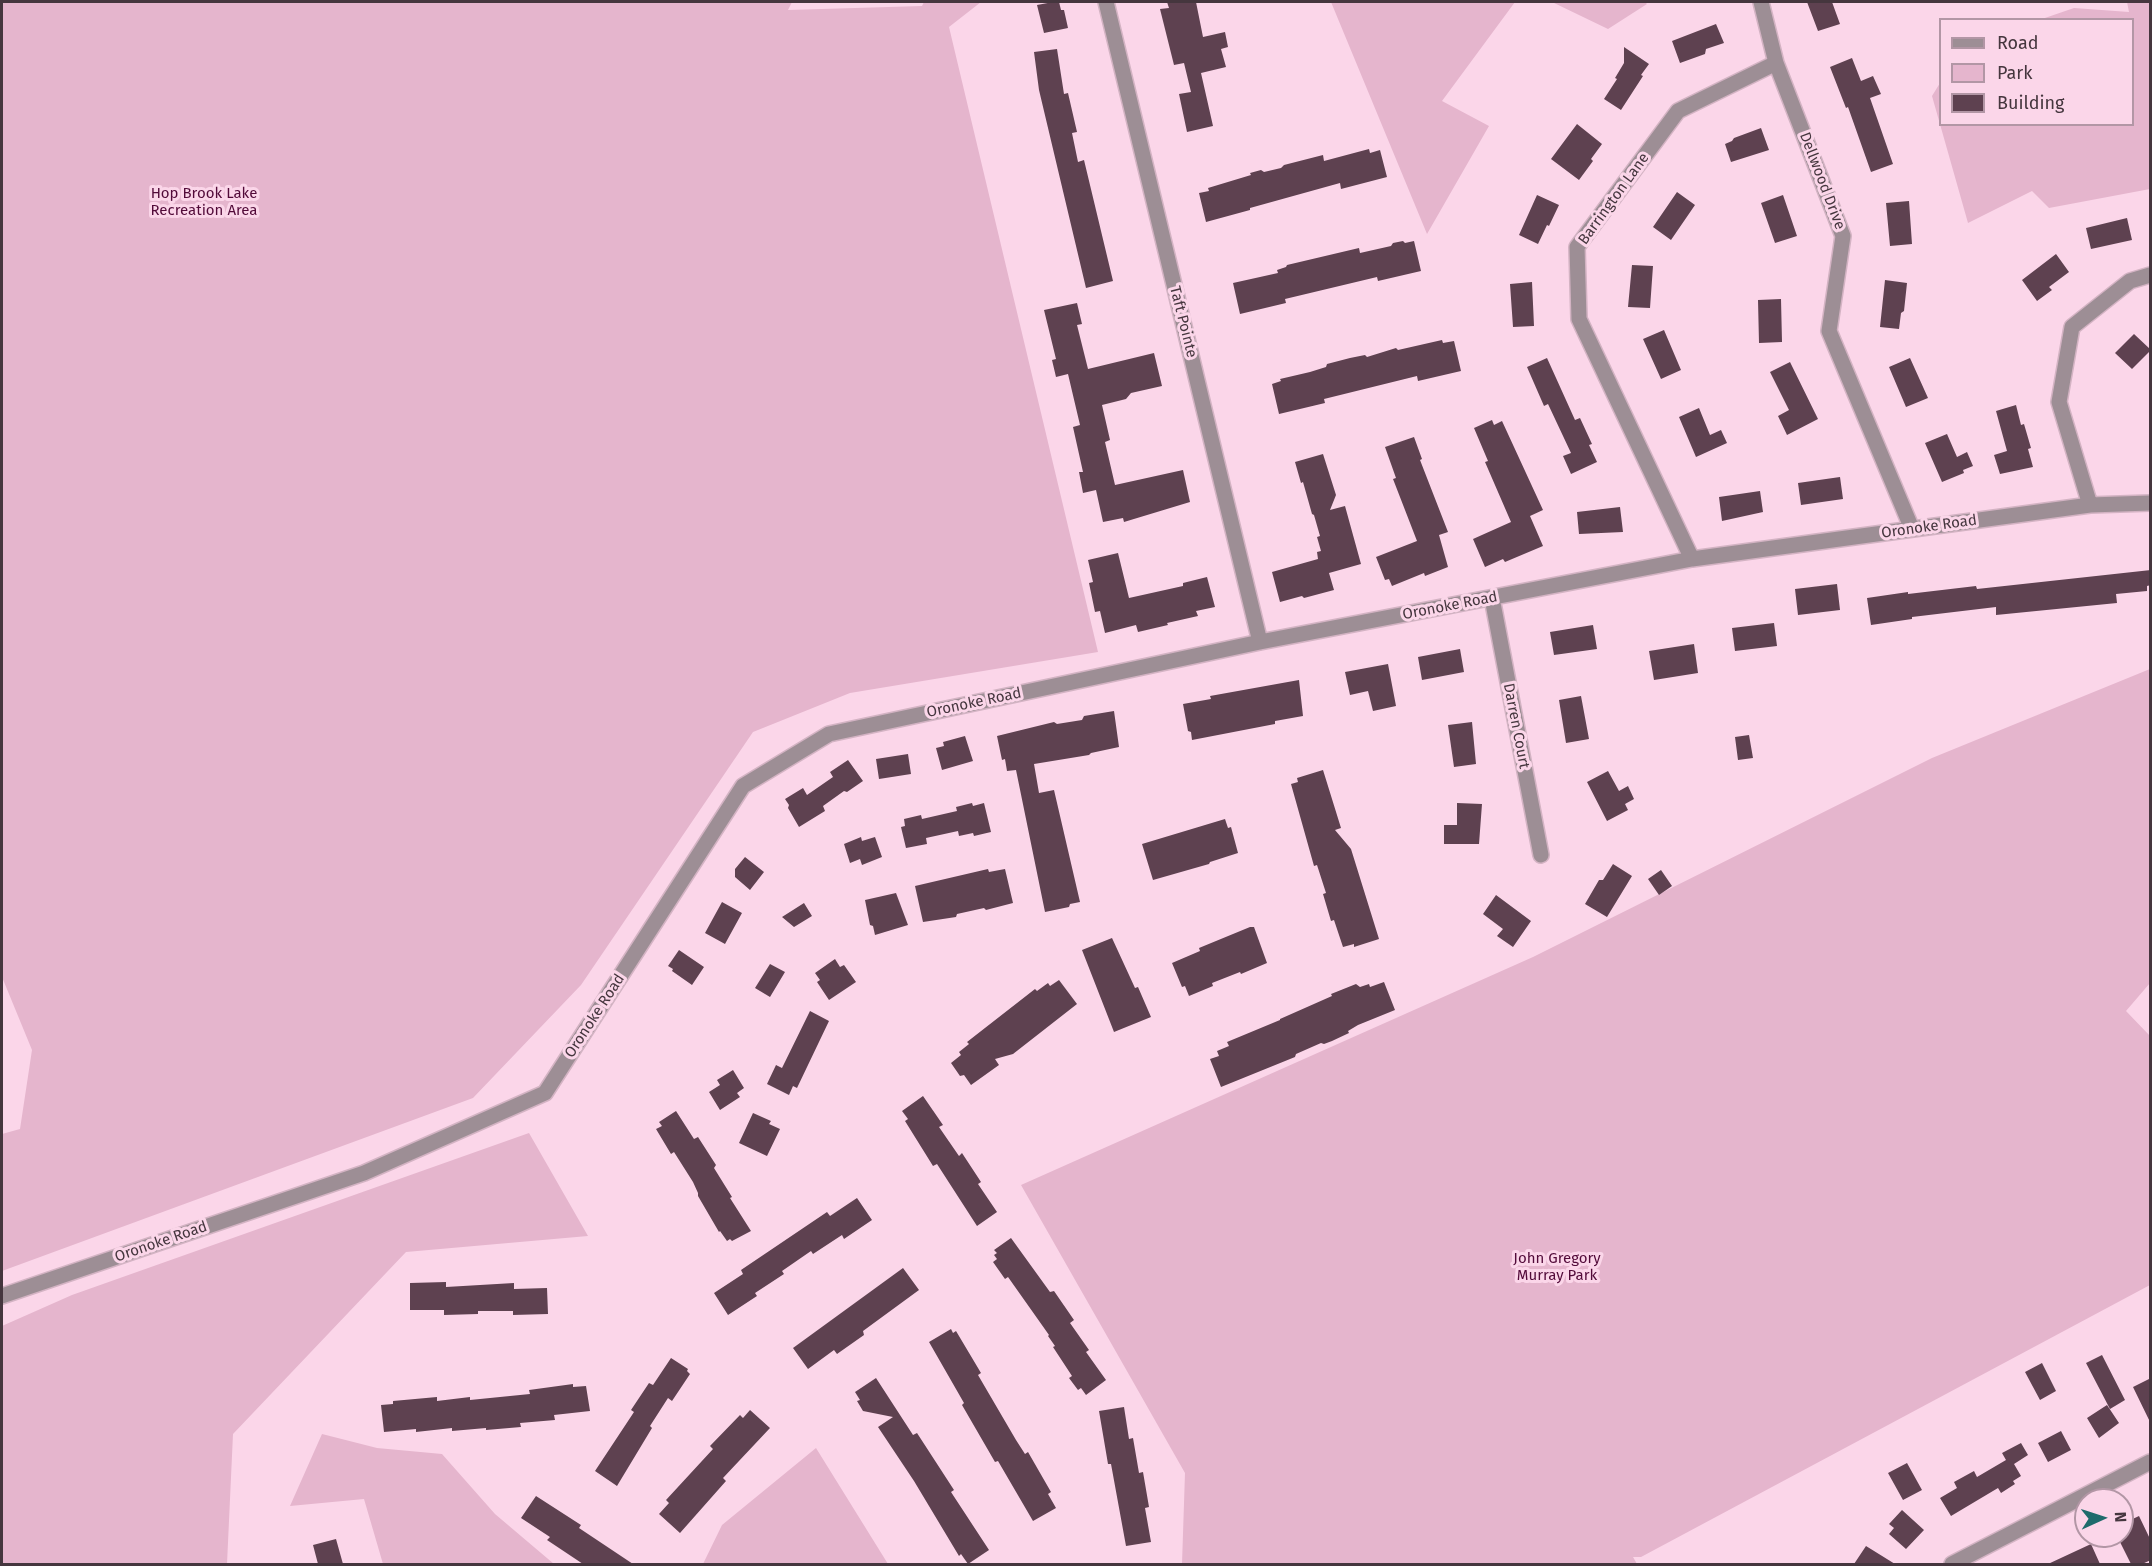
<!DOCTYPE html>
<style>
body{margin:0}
#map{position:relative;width:2152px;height:1566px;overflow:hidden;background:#fbd6e9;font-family:"Fira Sans",sans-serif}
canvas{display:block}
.frame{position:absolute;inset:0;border:3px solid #45363e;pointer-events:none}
.legend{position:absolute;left:1939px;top:18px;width:195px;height:108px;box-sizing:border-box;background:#fbd6e9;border:2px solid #b296a5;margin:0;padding:8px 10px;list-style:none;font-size:18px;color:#45363e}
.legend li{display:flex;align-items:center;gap:12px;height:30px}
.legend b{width:30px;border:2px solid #b296a5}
.north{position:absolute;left:2074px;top:1488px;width:60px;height:60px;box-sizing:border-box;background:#fbd6e9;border:2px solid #b296a5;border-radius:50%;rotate:87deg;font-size:16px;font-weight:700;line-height:24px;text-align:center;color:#45363e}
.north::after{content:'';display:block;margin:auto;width:21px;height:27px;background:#1f6b6c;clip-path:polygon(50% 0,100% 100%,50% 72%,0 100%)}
</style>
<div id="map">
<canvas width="2152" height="1566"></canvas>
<div class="frame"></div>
<ul class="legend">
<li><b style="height:8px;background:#9d8e95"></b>Road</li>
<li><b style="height:16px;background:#e5b5cd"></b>Park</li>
<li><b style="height:16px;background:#5e4150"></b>Building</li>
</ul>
<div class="north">N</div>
</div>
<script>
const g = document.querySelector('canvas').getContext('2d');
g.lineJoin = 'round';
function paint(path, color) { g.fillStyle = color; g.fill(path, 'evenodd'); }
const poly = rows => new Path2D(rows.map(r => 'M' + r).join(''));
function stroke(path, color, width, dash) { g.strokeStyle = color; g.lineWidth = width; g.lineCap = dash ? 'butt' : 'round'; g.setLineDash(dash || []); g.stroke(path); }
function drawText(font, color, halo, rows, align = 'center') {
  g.font = font + ' "Fira Sans",sans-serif'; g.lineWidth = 6; g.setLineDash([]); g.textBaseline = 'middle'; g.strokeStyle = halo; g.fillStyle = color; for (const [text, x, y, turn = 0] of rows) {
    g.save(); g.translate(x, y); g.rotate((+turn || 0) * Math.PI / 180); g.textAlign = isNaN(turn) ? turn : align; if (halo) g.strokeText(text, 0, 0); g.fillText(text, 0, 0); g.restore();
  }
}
paint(poly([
 [2,2,792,2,788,10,922,6,924,2,981,2,949,27,1098,652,850,693,753,732,581,985,473,1098,2,1271,2,1134,20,1129,32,1050,2,977],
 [1331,2,1515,2,1442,101,1489,126,1427,234],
 [1552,2,1645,2,1647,4,1608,29],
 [2127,2,2150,2,2150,189,2049,208,2032,191,1968,223,1932,96,1940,83,1940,124,2132,124,2132,20,2042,19,2074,8,2129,12],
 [2150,669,2150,983,2126,1011,2150,1036,2150,1285,1641,1557,1633,1557,1637,1564,1182,1564,1185,1473,1021,1185,1533,957,1932,758],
 [529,1133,588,1236,406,1252,233,1434,227,1564,2,1564,2,1326,72,1295],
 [322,1434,377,1448,442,1454,495,1514,554,1564,383,1564,364,1499,290,1506],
 [816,1448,888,1564,703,1564,722,1525]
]), '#e5b5cd');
paint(poly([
 [1053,2,1059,2,1061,10,1064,10,1068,28,1044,33,1037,5],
 [1167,2,1196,2,1203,37,1225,32,1228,47,1221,49,1226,67,1201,73,1213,126,1187,132,1179,94,1191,92,1184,63,1174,65,1160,9,1169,8],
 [1807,2,1832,2,1840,24,1818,31],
 [1716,24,1724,43,1706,49,1705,54,1680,63,1672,41],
 [1624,47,1649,64,1641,75,1643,76,1621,110,1604,99,1617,79,1615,78,1624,63],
 [1057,49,1064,94,1068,93,1077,132,1072,133,1078,162,1084,160,1113,281,1086,288,1039,90,1034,52],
 [1852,58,1861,81,1873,76,1881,94,1870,98,1893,164,1871,172,1848,107,1846,108,1830,67],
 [1577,124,1602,144,1591,159,1593,161,1579,180,1551,159],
 [1761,128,1769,150,1731,162,1725,144,1732,141,1734,138],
 [1369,149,1370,153,1380,150,1387,177,1341,189,1340,183,1250,208,1250,210,1206,222,1199,193,1209,191,1208,188,1251,175,1250,173,1261,170,1264,172,1281,168,1284,165,1323,155,1324,161],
 [1677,192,1695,205,1671,240,1653,227],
 [1537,195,1559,205,1549,226,1547,225,1538,244,1519,235],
 [1783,195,1797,236,1775,243,1761,203],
 [1909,201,1912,244,1890,246,1886,203],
 [2127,218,2132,240,2091,249,2086,228],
 [1403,241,1405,243,1414,241,1421,271,1378,281,1377,277,1285,299,1286,303,1240,314,1233,283,1278,273,1277,270,1286,267,1287,265,1359,248,1360,253,1391,246,1393,243],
 [2056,254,2069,272,2049,287,2052,290,2037,301,2022,280],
 [1632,265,1653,266,1650,308,1628,307],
 [1885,280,1907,283,1904,311,1901,313,1899,329,1880,327],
 [1532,282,1534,326,1513,327,1510,284],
 [1781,299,1782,342,1759,343,1758,300],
 [1077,303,1082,324,1077,325,1088,369,1154,353,1162,386,1131,393,1126,399,1102,405,1110,440,1105,442,1115,485,1183,470,1190,502,1124,522,1123,518,1103,522,1096,490,1083,493,1079,472,1083,472,1073,427,1080,425,1068,374,1056,377,1052,360,1056,359,1044,310],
 [1664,330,1681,370,1661,379,1643,339],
 [2134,334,2151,350,2132,369,2115,353],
 [1442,340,1443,343,1454,341,1461,371,1418,381,1417,376,1324,399,1325,403,1279,414,1272,384,1281,381,1280,379,1310,372,1326,367,1327,364,1350,358,1365,355,1367,357,1396,348,1398,350],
 [1547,358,1575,420,1580,418,1592,444,1589,445,1597,462,1571,474,1563,456,1571,453,1548,404,1544,406,1527,367],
 [1910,358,1928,398,1906,407,1889,367],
 [1790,362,1818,419,1787,435,1778,416,1789,410,1770,372],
 [2016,405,2021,425,2024,424,2031,448,2028,449,2033,467,2000,474,1994,455,2007,451,1996,411],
 [1699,408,1710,435,1721,430,1727,443,1696,457,1679,417],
 [1492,420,1494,425,1502,421,1543,510,1530,516,1543,546,1505,562,1503,559,1485,567,1473,539,1511,522,1485,462,1488,461,1474,428],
 [1947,434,1957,457,1967,452,1973,466,1963,470,1964,473,1942,482,1925,443],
 [1414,437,1422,459,1420,460,1448,532,1439,535,1448,567,1425,576,1424,573,1392,586,1389,579,1385,580,1376,557,1417,541,1393,479,1396,478,1385,447],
 [1323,454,1336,495,1330,510,1345,506,1361,564,1329,573,1334,590,1304,598,1302,596,1280,602,1272,572,1318,559,1317,552,1321,551,1317,537,1320,536,1314,515,1312,514,1303,482,1301,483,1295,462],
 [1840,477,1843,499,1801,505,1798,483],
 [1760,491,1763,512,1722,521,1719,497],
 [1620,507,1623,532,1579,534,1577,512],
 [1118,553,1129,598,1183,586,1183,583,1207,577,1215,607,1196,611,1198,616,1167,623,1168,625,1138,632,1136,625,1105,633,1100,611,1095,612,1089,583,1093,582,1088,560],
 [2151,570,2151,585,2147,586,2147,591,2116,594,2117,603,1996,615,1996,607,1912,617,1912,619,1871,625,1867,598,1908,592,1908,594,1976,586,1977,589],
 [1837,584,1840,610,1798,615,1795,589],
 [1774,623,1777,646,1735,651,1732,628],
 [1593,625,1597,649,1554,655,1550,632],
 [1694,644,1698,673,1654,680,1649,651],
 [1460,649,1464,672,1422,680,1418,657],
 [1388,664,1396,706,1373,711,1368,691,1350,695,1345,672],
 [1299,680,1303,716,1275,721,1275,724,1192,740,1191,732,1188,731,1183,704,1211,699,1210,696],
 [1581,696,1589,739,1566,743,1559,700],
 [1114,711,1119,747,1091,753,1089,755,1034,764,1039,793,1054,790,1080,902,1070,904,1069,907,1045,912,1016,770,1007,771,1005,759,1002,760,997,736,1054,722,1057,724,1082,720,1084,716],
 [1472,722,1476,764,1454,767,1448,725],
 [1749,735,1753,758,1738,760,1735,737],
 [965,736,973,761,942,770,936,748,944,746,943,742],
 [908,754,911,774,879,779,876,759],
 [848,760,863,781,847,792,844,791,823,806,825,811,799,827,788,808,789,805,785,799,803,788,807,795,833,777,830,772],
 [1323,770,1341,828,1335,830,1351,849,1379,939,1354,947,1354,944,1343,947,1334,920,1331,921,1323,894,1326,893,1317,865,1314,866,1291,784,1298,782,1297,778],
 [1608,771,1619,791,1628,786,1634,799,1625,804,1628,810,1607,821,1587,782],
 [972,803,973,806,984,803,991,832,974,836,973,833,959,836,958,831,926,838,927,844,906,848,901,827,905,826,904,819,921,815,922,819,957,811,956,807],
 [1457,803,1482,804,1479,844,1444,844,1444,825,1457,825],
 [1225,819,1228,828,1231,827,1238,853,1210,862,1209,864,1153,880,1142,844],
 [861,837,862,841,875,837,882,857,862,865,860,859,850,863,844,844],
 [745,857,764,872,750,890,735,877,735,869],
 [1613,864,1632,876,1607,917,1585,904,1599,880,1603,880],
 [988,869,989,872,1005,869,1013,903,986,910,984,908,957,914,956,917,923,922,915,886],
 [1661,870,1672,886,1659,895,1648,879],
 [896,893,908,925,875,935,873,926,870,925,865,900],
 [1496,895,1531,921,1513,947,1497,936,1503,929,1483,914],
 [722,902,742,913,725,944,705,933],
 [804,903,812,916,794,927,782,917],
 [1250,927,1254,927,1267,963,1241,974,1240,972,1212,983,1213,986,1189,996,1185,986,1182,987,1172,963,1200,951,1199,948],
 [1112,938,1135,988,1138,987,1151,1017,1114,1032,1082,950],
 [679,950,704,967,692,985,672,971,673,969,668,966],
 [835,959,840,967,844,965,856,982,829,1000,817,982,820,980,815,973],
 [770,964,785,972,770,997,755,988],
 [1059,980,1077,1004,1013,1054,995,1059,999,1065,971,1085,964,1075,960,1076,951,1063,961,1055,959,1052,969,1044,967,1042,1035,989,1037,991,1048,983,1050,986],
 [1384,982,1395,1010,1358,1025,1348,1031,1349,1033,1332,1041,1324,1044,1321,1043,1296,1054,1295,1057,1221,1087,1210,1059,1219,1056,1217,1051,1229,1046,1227,1042,1280,1020,1280,1019,1332,996,1331,994,1356,984,1360,987,1369,984,1370,987],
 [810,1011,829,1021,797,1088,793,1086,789,1095,767,1084,776,1065,782,1068],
 [733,1070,744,1088,737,1093,740,1097,720,1110,709,1092,720,1085,717,1080],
 [923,1096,943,1125,939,1127,959,1156,962,1153,981,1182,978,1184,997,1212,977,1226,937,1164,933,1166,905,1121,908,1119,902,1111],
 [676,1111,694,1139,698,1137,716,1165,714,1168,732,1197,730,1198,751,1231,732,1241,730,1239,727,1241,720,1231,719,1232,698,1196,698,1193,693,1182,674,1152,671,1154,656,1129,662,1126,659,1122],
 [753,1113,771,1121,769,1124,780,1129,767,1156,739,1143],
 [857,1198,872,1220,844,1239,842,1235,813,1254,811,1251,782,1271,784,1274,755,1293,757,1296,728,1315,714,1293,743,1274,741,1270,827,1212,830,1216],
 [1011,1238,1050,1292,1054,1291,1074,1320,1070,1323,1089,1350,1086,1352,1106,1380,1086,1395,1081,1388,1078,1390,1069,1378,1072,1376,1053,1347,1055,1346,1048,1336,1049,1335,1008,1277,1005,1279,993,1262,997,1259,994,1255,997,1253,994,1250],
 [903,1268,919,1290,863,1331,864,1335,837,1354,834,1350,808,1369,793,1348],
 [446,1282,446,1287,514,1283,514,1289,547,1288,548,1314,513,1315,513,1311,478,1311,478,1314,444,1315,444,1310,410,1310,410,1283],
 [951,1329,953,1333,956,1331,981,1373,978,1375,1016,1440,1025,1454,1028,1452,1051,1492,1048,1494,1056,1508,1033,1521,998,1461,995,1462,962,1405,964,1403,929,1342],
 [2102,1355,2125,1400,2110,1409,2086,1363],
 [671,1358,688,1369,687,1371,690,1374,672,1401,668,1398,650,1426,652,1428,617,1486,595,1471,634,1412,631,1410,649,1383,653,1385],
 [2042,1363,2056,1391,2040,1400,2025,1372],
 [876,1378,913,1435,917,1433,954,1490,951,1492,989,1550,968,1564,961,1554,959,1556,914,1481,878,1427,893,1417,863,1411,857,1401,860,1400,855,1392],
 [2151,1378,2151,1424,2133,1387],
 [573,1384,573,1387,586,1386,590,1411,554,1415,555,1420,520,1423,521,1427,486,1430,486,1428,452,1431,452,1428,416,1432,416,1429,384,1432,381,1405,393,1404,393,1401,437,1397,437,1401,470,1397,470,1400,530,1394,529,1390],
 [2107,1405,2119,1423,2099,1438,2087,1418],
 [1124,1407,1129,1439,1133,1438,1139,1473,1143,1472,1149,1507,1145,1508,1151,1542,1126,1546,1111,1464,1108,1464,1099,1411],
 [750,1410,770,1428,723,1478,726,1481,680,1533,659,1514,669,1503,666,1500,713,1449,710,1446,740,1415,743,1418],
 [2061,1431,2071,1450,2048,1462,2038,1443],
 [2021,1443,2028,1455,2014,1464,2021,1476,2013,1481,2015,1484,2001,1493,1998,1488,1951,1516,1940,1498,1957,1488,1954,1482,1974,1471,1977,1477,2006,1460,2002,1453],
 [1907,1463,1922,1490,1903,1500,1888,1473],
 [536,1496,581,1525,579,1528,633,1564,583,1564,547,1540,550,1537,521,1518],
 [1902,1510,1924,1530,1906,1549,1889,1534,1894,1528,1889,1524],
 [2139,1516,2151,1541,2151,1560,2142,1564,2131,1564,2117,1536,2122,1536,2122,1524],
 [336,1539,343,1564,318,1564,313,1545],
 [2091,1544,2100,1564,2048,1564],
 [1866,1546,1895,1564,1854,1564]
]), '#5e4150');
const minor = poly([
 [1106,2,1260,642],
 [1761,2,1776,63,1843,236,1829,331,1912,529],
 [2090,505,2059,402,2072,327,2130,281,2150,275],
 [1692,559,1579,319,1577,247,1678,111,1776,63],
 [1492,598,1541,855],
 [2,1296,364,1173,545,1093,743,786,829,734,1260,642,1692,559,2090,505,2150,503],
 [1952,1564,2150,1462]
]);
stroke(minor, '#d3b3c3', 18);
stroke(minor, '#9d8e95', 15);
drawText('15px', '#45363e', '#fbd6e9', [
 ["Dellwood Drive",1822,181,69],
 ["Barrington Lane",1614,199,-54],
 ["Taft Pointe",1183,322,76],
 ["Oronoke Road",1929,527,-8],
 ["Oronoke Road",1450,606,-11],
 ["Oronoke Road",974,703,-12],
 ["Darren Court",1516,726,79],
 ["Oronoke Road",595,1016,-57],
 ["Oronoke Road",161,1242,-19]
]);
drawText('15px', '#520a39', '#fbd6e9', [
 ["Hop Brook Lake",204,194],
 ["Recreation Area",204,211],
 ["John Gregory",1557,1259],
 ["Murray Park",1557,1276]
]);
</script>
